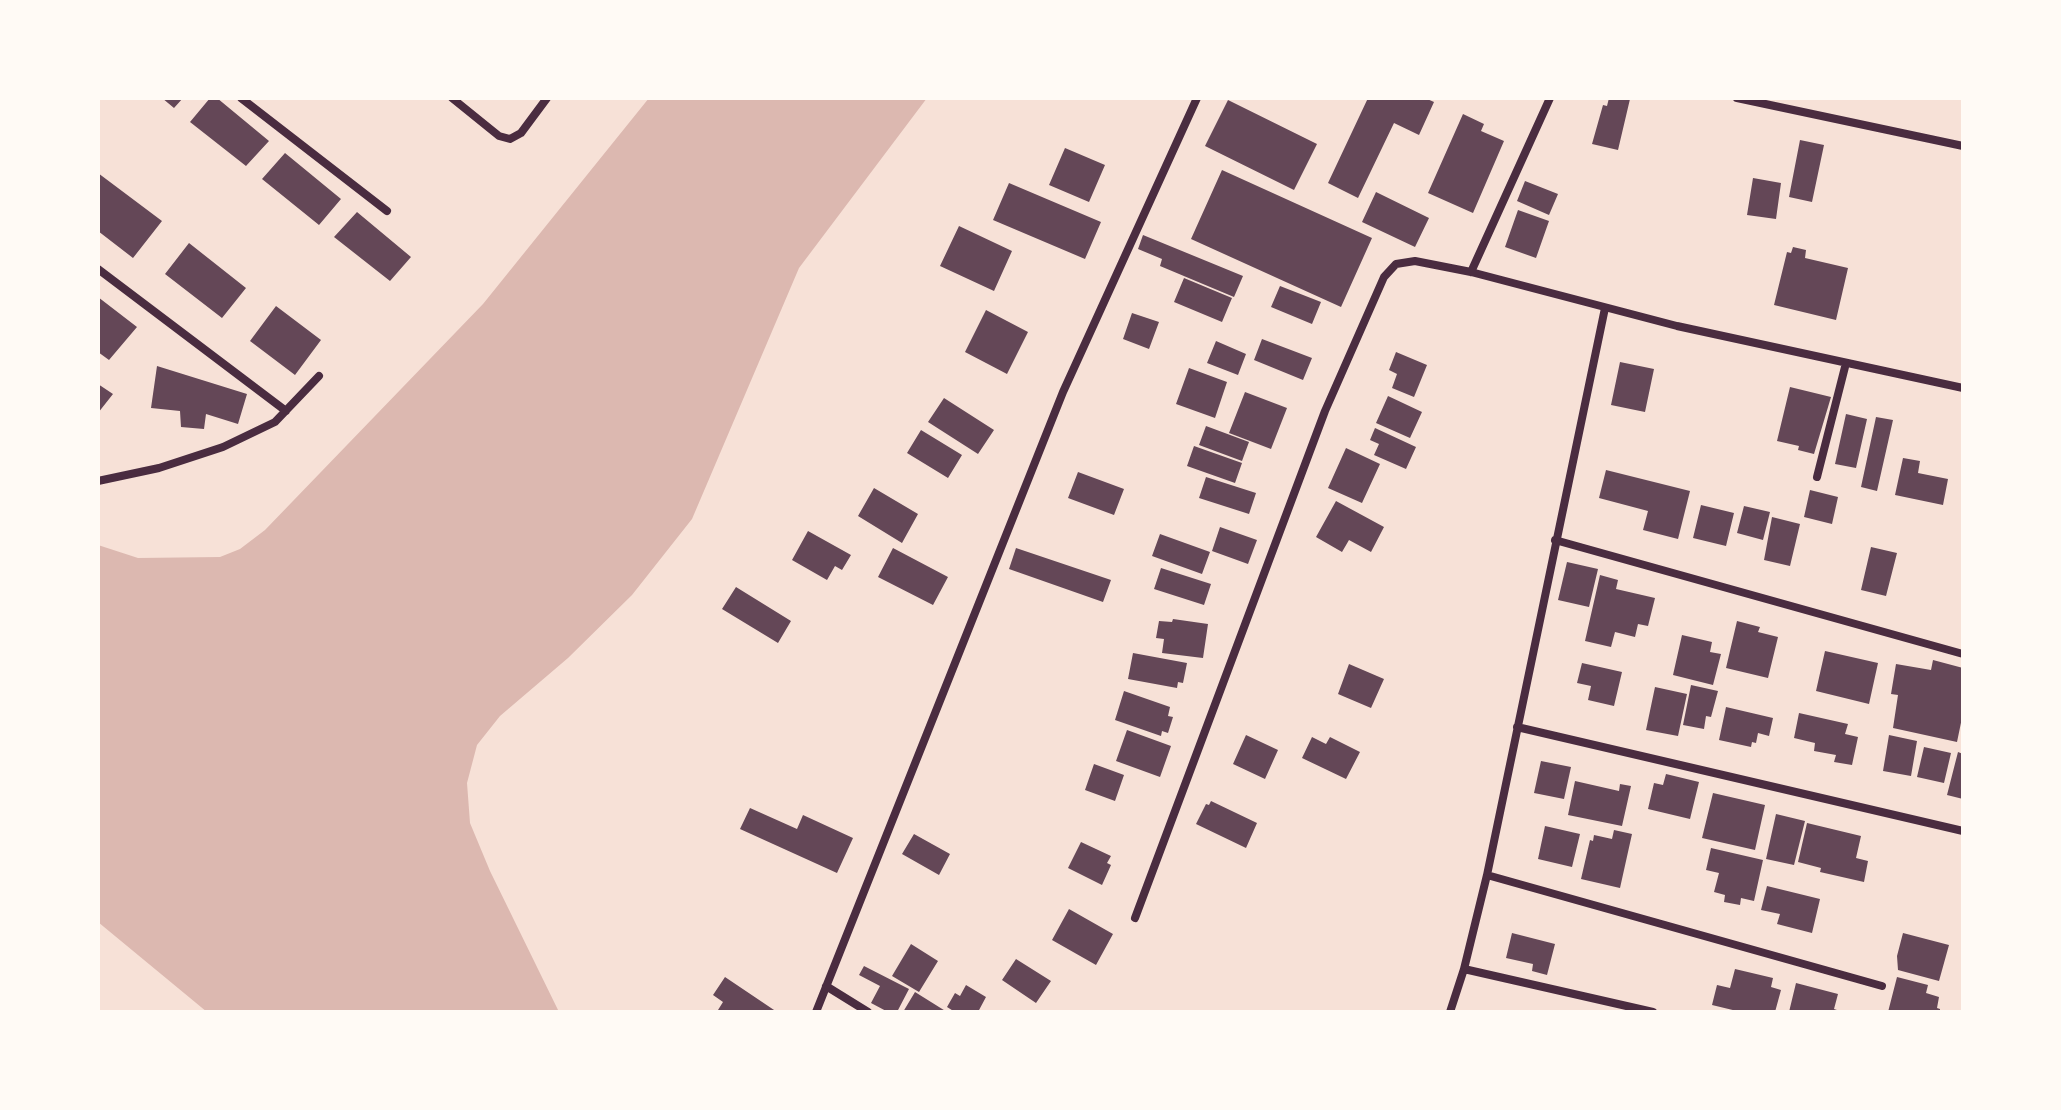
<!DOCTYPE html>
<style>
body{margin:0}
#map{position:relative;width:2061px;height:1110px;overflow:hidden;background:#f7e1d7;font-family:"Space Grotesk",sans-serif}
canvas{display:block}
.frame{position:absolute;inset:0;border:100px solid #fffaf5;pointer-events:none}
</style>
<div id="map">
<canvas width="2061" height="1110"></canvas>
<div class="frame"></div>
</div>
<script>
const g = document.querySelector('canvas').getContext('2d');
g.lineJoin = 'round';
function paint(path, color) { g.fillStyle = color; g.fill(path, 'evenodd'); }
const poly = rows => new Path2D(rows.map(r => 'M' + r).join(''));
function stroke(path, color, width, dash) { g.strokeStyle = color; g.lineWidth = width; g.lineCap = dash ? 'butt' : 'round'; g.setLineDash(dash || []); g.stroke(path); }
paint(poly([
 [649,98,927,98,799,268,692,519,632,595,568,658,500,716,477,745,467,783,470,823,490,871,559,1012,207,1012,98,922,98,545,138,558,220,557,240,549,265,530,483,304]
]), '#dcb8b0');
paint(poly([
 [162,98,183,98,174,108],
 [210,98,217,98,269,141,246,166,190,122],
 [1368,98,1425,98,1434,102,1419,135,1394,123,1358,198,1328,183],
 [1609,98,1630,99,1618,150,1592,144,1603,105,1607,106],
 [1228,100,1317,144,1294,190,1205,146],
 [1463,114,1484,124,1481,131,1504,141,1473,213,1428,193],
 [1800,140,1824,145,1812,202,1789,197],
 [1065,148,1105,165,1089,202,1049,185],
 [285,153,341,199,319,225,262,179],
 [1222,170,1372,238,1341,307,1191,239],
 [98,173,162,221,133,258,98,231],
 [1753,178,1781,183,1776,219,1747,215],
 [1525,181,1558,194,1549,215,1517,201],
 [1009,183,1101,222,1085,259,993,220],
 [1376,192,1429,218,1415,247,1362,222],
 [1518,210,1549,221,1536,258,1505,247],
 [357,212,411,257,390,281,334,237],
 [959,226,1012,251,994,291,940,266],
 [1143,235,1243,276,1234,297,1160,266,1162,259,1138,249],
 [189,243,246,288,222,318,165,274],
 [1793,247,1806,250,1805,258,1848,268,1836,320,1774,305,1787,252,1791,253],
 [1184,278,1232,298,1222,322,1174,302],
 [1280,286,1321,302,1312,324,1271,307],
 [98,297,137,327,109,360,98,352],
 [276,306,321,340,295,375,250,341],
 [986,310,1028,332,1007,374,965,352],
 [1132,313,1159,322,1149,349,1123,339],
 [1262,339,1312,358,1303,380,1254,360],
 [1216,341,1246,354,1238,375,1207,363],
 [1396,352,1427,365,1414,397,1392,388,1397,374,1389,370],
 [1620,362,1654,369,1645,412,1611,405],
 [157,366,247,394,238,424,206,414,204,429,181,427,180,411,151,408],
 [1189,368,1227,382,1215,418,1176,404],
 [98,384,113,394,98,413],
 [1790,387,1831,397,1814,454,1798,450,1799,446,1777,441],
 [1245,392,1287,408,1271,449,1229,433],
 [1388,396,1422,412,1410,438,1376,423],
 [944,398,994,430,978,454,928,422],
 [1846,414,1867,419,1856,468,1835,464],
 [1876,417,1893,420,1877,491,1861,487],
 [1206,426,1249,442,1242,461,1199,445],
 [1375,428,1416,447,1406,469,1374,455,1379,444,1370,440],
 [921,430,962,455,948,478,907,453],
 [1194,446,1242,463,1235,483,1187,466],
 [1346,448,1380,464,1362,503,1328,488],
 [1903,458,1920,461,1918,473,1948,479,1943,505,1895,495],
 [1606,470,1690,491,1678,539,1643,530,1648,511,1599,498],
 [1078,472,1124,489,1114,515,1068,498],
 [1206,477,1256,493,1249,514,1199,498],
 [874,488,918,514,902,543,858,516],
 [1810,490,1838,497,1832,524,1804,517],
 [1336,501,1384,527,1371,552,1349,540,1342,552,1316,537],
 [1701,505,1734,513,1726,546,1693,538],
 [1744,506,1770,512,1763,540,1737,533],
 [1772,517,1800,524,1790,566,1764,560],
 [1220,527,1257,540,1248,564,1212,551],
 [808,531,851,555,842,570,835,566,827,580,792,560],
 [1160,534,1210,552,1202,574,1152,556],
 [1871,547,1897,553,1886,596,1861,590],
 [893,548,948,577,933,605,878,577],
 [1016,548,1111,580,1103,602,1009,569],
 [1567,562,1598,569,1589,607,1558,600],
 [1161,568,1211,584,1204,605,1154,589],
 [1600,575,1618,580,1616,589,1655,598,1648,626,1638,624,1635,637,1615,632,1611,647,1585,641],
 [736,587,791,621,778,643,722,609],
 [1173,619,1208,624,1203,658,1162,653,1164,639,1156,638,1159,621,1172,622],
 [1737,621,1760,627,1758,632,1778,637,1768,678,1726,668],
 [1682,635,1712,642,1710,652,1721,654,1713,685,1673,675],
 [1825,651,1878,663,1869,704,1816,691],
 [1133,653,1187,663,1183,683,1178,682,1177,688,1128,679],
 [1933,660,1963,668,1963,713,1957,742,1893,728,1898,695,1891,694,1896,664,1931,670],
 [1582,663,1622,672,1614,706,1588,700,1591,686,1577,683],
 [1349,664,1384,679,1371,708,1338,694],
 [1691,685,1718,691,1711,717,1706,716,1704,729,1683,725],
 [1655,687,1687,694,1678,736,1646,730],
 [1124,691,1170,707,1168,716,1173,717,1168,733,1162,731,1161,736,1115,720],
 [1726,707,1773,718,1769,736,1758,733,1756,743,1752,742,1751,747,1719,740],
 [1799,713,1848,724,1845,734,1858,737,1852,765,1834,762,1836,755,1814,751,1815,743,1794,738],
 [1127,730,1171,746,1160,777,1116,761],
 [1246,735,1278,750,1265,779,1233,764],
 [1889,735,1917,741,1911,776,1883,771],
 [1312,737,1326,744,1330,737,1360,752,1346,779,1302,758],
 [1924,747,1951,753,1944,783,1917,777],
 [1958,752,1963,754,1963,799,1947,795],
 [1541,761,1571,767,1564,799,1534,793],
 [1094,764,1124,775,1115,801,1085,790],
 [1666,774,1699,782,1690,819,1648,809,1654,783,1663,785],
 [1575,781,1619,791,1620,784,1631,786,1622,826,1568,815],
 [1713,793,1765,805,1755,850,1702,838],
 [1211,801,1257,823,1246,848,1196,824,1206,804,1209,805],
 [750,808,797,829,803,815,853,838,837,873,740,829],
 [1776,814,1805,821,1794,865,1766,859],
 [1807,823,1861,836,1856,858,1868,861,1864,882,1820,872,1821,868,1798,862],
 [1545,826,1580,834,1572,867,1538,859],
 [1614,830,1632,834,1620,888,1581,879,1590,840,1593,841,1594,835,1612,839],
 [914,834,950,854,939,875,902,854],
 [1081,842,1111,856,1107,863,1111,865,1102,885,1068,868],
 [1711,848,1763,860,1754,901,1741,898,1740,905,1724,902,1725,895,1714,892,1719,873,1706,870],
 [1767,886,1820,899,1812,933,1777,924,1780,914,1761,910],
 [1069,909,1113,934,1096,965,1052,940],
 [1512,933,1555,944,1547,975,1532,971,1533,964,1506,958],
 [1903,933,1949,945,1939,981,1898,970,1897,956],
 [911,944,938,961,919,992,892,976],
 [1016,959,1051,981,1036,1003,1002,980],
 [864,966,909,989,897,1012,888,1012,871,1003,880,986,859,975],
 [1735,969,1773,978,1771,987,1781,990,1775,1012,1741,1012,1712,1005,1717,985,1730,988],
 [725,977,777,1012,720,1012,718,1010,723,1002,713,995],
 [1897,977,1928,985,1926,993,1939,997,1937,1008,1940,1009,1940,1012,1888,1012],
 [1796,983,1838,994,1834,1009,1843,1012,1789,1012],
 [966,985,986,997,978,1012,955,1012,947,1007,955,993,960,996],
 [915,992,947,1012,903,1012]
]), '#644757');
stroke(poly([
 [241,98,387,211],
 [452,98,499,136,510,139,521,133,547,98],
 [1737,98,1963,146],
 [98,269,286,411],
 [1471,272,1550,98],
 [1817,477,1846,363],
 [98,481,159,468,223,447,275,422,319,376],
 [1555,540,1963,654],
 [1517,727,1963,831],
 [1487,875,1882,986],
 [1135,918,1325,411,1384,277,1396,264,1415,261,1471,272,1677,326,1963,388],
 [1464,969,1653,1012],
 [826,986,868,1012],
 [816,1012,1063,392,1197,98],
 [1450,1012,1464,969,1487,875,1605,308]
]), '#4a2c40', 8);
</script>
